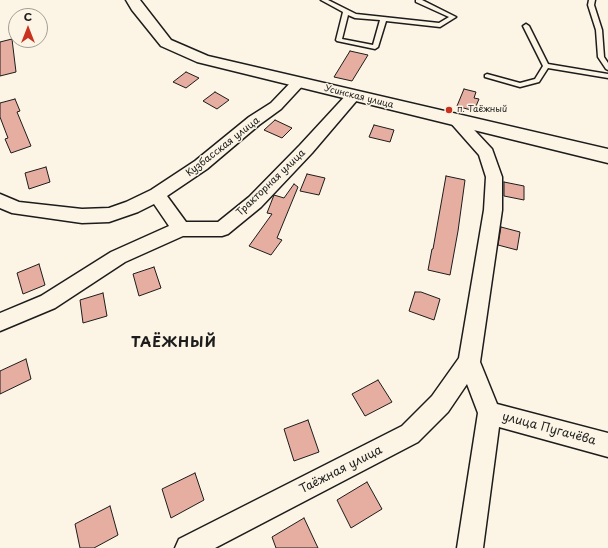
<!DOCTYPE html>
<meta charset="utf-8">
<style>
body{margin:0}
#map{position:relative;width:608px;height:548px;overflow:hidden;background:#fcf5e5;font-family:"Playpen Sans",sans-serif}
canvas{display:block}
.north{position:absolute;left:8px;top:8px;width:40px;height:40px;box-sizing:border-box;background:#fcf5e5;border:1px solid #a29e95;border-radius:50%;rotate:0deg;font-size:11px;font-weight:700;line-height:16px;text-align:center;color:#1c1c1c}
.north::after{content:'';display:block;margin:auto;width:14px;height:18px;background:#c8321e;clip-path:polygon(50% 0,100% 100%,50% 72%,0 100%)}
</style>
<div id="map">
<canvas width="608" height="548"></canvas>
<div class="north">С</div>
</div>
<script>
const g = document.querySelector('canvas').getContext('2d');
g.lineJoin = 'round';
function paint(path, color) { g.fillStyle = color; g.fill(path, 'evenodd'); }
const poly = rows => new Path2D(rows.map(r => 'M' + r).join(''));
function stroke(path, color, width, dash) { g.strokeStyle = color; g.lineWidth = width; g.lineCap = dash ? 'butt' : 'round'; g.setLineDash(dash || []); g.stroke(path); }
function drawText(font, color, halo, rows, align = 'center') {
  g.font = font + ' "Playpen Sans",sans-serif'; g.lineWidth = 3; g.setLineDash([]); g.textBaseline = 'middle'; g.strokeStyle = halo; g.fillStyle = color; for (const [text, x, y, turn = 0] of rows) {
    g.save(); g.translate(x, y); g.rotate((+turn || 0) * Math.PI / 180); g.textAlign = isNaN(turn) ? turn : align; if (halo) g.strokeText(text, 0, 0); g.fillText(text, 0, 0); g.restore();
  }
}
const building = poly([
 [12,39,16,72,0,76,0,42,12,39],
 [350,51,368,55,352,81,334,77,350,51],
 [186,72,199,78,186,88,173,82,186,72],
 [464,89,476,92,474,98,479,99,474,111,457,106,464,89],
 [215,92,229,100,217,109,203,101,215,92],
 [15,99,20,111,17,112,31,146,11,153,5,139,8,138,0,117,0,103,15,99],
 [275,120,292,128,282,138,264,130,275,120],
 [374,125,394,130,390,142,369,137,374,125],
 [46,167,50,182,29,189,25,173,46,167],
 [307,174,325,178,319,195,300,191,307,174],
 [446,176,465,180,458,231,450,275,428,270,432,249,433,249,446,176],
 [504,182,524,186,524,200,504,196,504,182],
 [294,184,298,187,277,238,282,240,271,255,249,246,272,214,267,213,274,195,284,198,294,184],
 [501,227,520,232,517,250,498,245,501,227],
 [39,264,45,285,23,294,17,273,39,264],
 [154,267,161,288,139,296,133,274,154,267],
 [415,292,421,292,440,299,434,320,409,311,415,292],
 [103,293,107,316,83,323,80,300,103,293],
 [26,359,31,379,0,394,0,371,26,359],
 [378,380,392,402,365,416,352,394,378,380],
 [308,420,319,452,294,461,284,429,308,420],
 [195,473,204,500,171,518,162,489,195,473],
 [367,482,382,509,351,528,337,500,367,482],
 [110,506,118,535,94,548,80,548,75,524,110,506],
 [304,518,318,548,276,548,272,537,304,518]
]);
paint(building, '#e6ada1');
stroke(building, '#1c1c1c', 1);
const service = poly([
 [321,0,328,0,356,14,439,23,449,17,416,2,416,0,422,0,456,17,440,27,386,21,378,47,375,49,337,41,336,40,343,12,321,0],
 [348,15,355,18,380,20,373,45,342,39,348,15],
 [589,0,595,0,594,5,602,30,604,57,608,63,608,70,606,69,598,57,596,30,588,5,589,0],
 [526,24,529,26,548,64,608,74,608,78,548,68,539,82,520,87,485,77,485,75,487,74,520,83,535,79,543,66,523,26,526,24]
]);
const minor = poly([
 [299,78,304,79,306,82,281,109,259,125,207,169,167,196,186,222,218,222,249,197,300,145,348,93,353,91,358,93,360,96,358,99,312,153,261,207,228,234,222,236,183,236,125,262,55,308,0,331,0,313,41,296,111,252,169,226,154,204,138,212,109,222,82,223,12,213,0,208,0,194,19,202,82,209,109,208,126,202,151,190,195,161,249,117,271,103,294,79,299,78],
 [457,116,462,117,492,149,502,177,502,210,480,362,497,404,608,433,608,457,499,427,483,548,457,548,478,413,467,384,448,412,418,442,215,548,175,548,179,539,402,426,432,396,459,358,484,210,486,177,479,155,449,121,452,117,457,116]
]);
const tertiary = poly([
 [126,0,140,0,171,40,208,56,608,149,608,163,197,62,161,46,132,10,126,0]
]);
stroke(service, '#1c1c1c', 3);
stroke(minor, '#1c1c1c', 3);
stroke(tertiary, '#1c1c1c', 3);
paint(service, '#fcf5e5');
paint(minor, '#fcf5e5');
paint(tertiary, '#fcf5e5');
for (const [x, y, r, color] of [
 [449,110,4,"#c8321e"]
]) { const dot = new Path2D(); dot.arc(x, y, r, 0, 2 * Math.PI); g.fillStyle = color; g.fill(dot); stroke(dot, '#fcf5e5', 1.5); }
drawText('9px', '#1c1c1c', '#fcf5e5', [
 ["Усинская улица",359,97,14]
]);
drawText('9px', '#1c1c1c', '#fcf5e5', [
 ["п. Таёжный",457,110]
], 'left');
drawText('10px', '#1c1c1c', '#fcf5e5', [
 ["Кузбасская улица",223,147,-38],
 ["Тракторная улица",271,183,-44]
]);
drawText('12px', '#1c1c1c', '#fcf5e5', [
 ["улица Пугачёва",549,429,15],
 ["Таёжная улица",341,470,-27]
]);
g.letterSpacing = '1px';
drawText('bold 14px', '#1c1c1c', '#fcf5e5', [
 ["ТАЁЖНЫЙ",174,343]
]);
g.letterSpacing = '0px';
</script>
